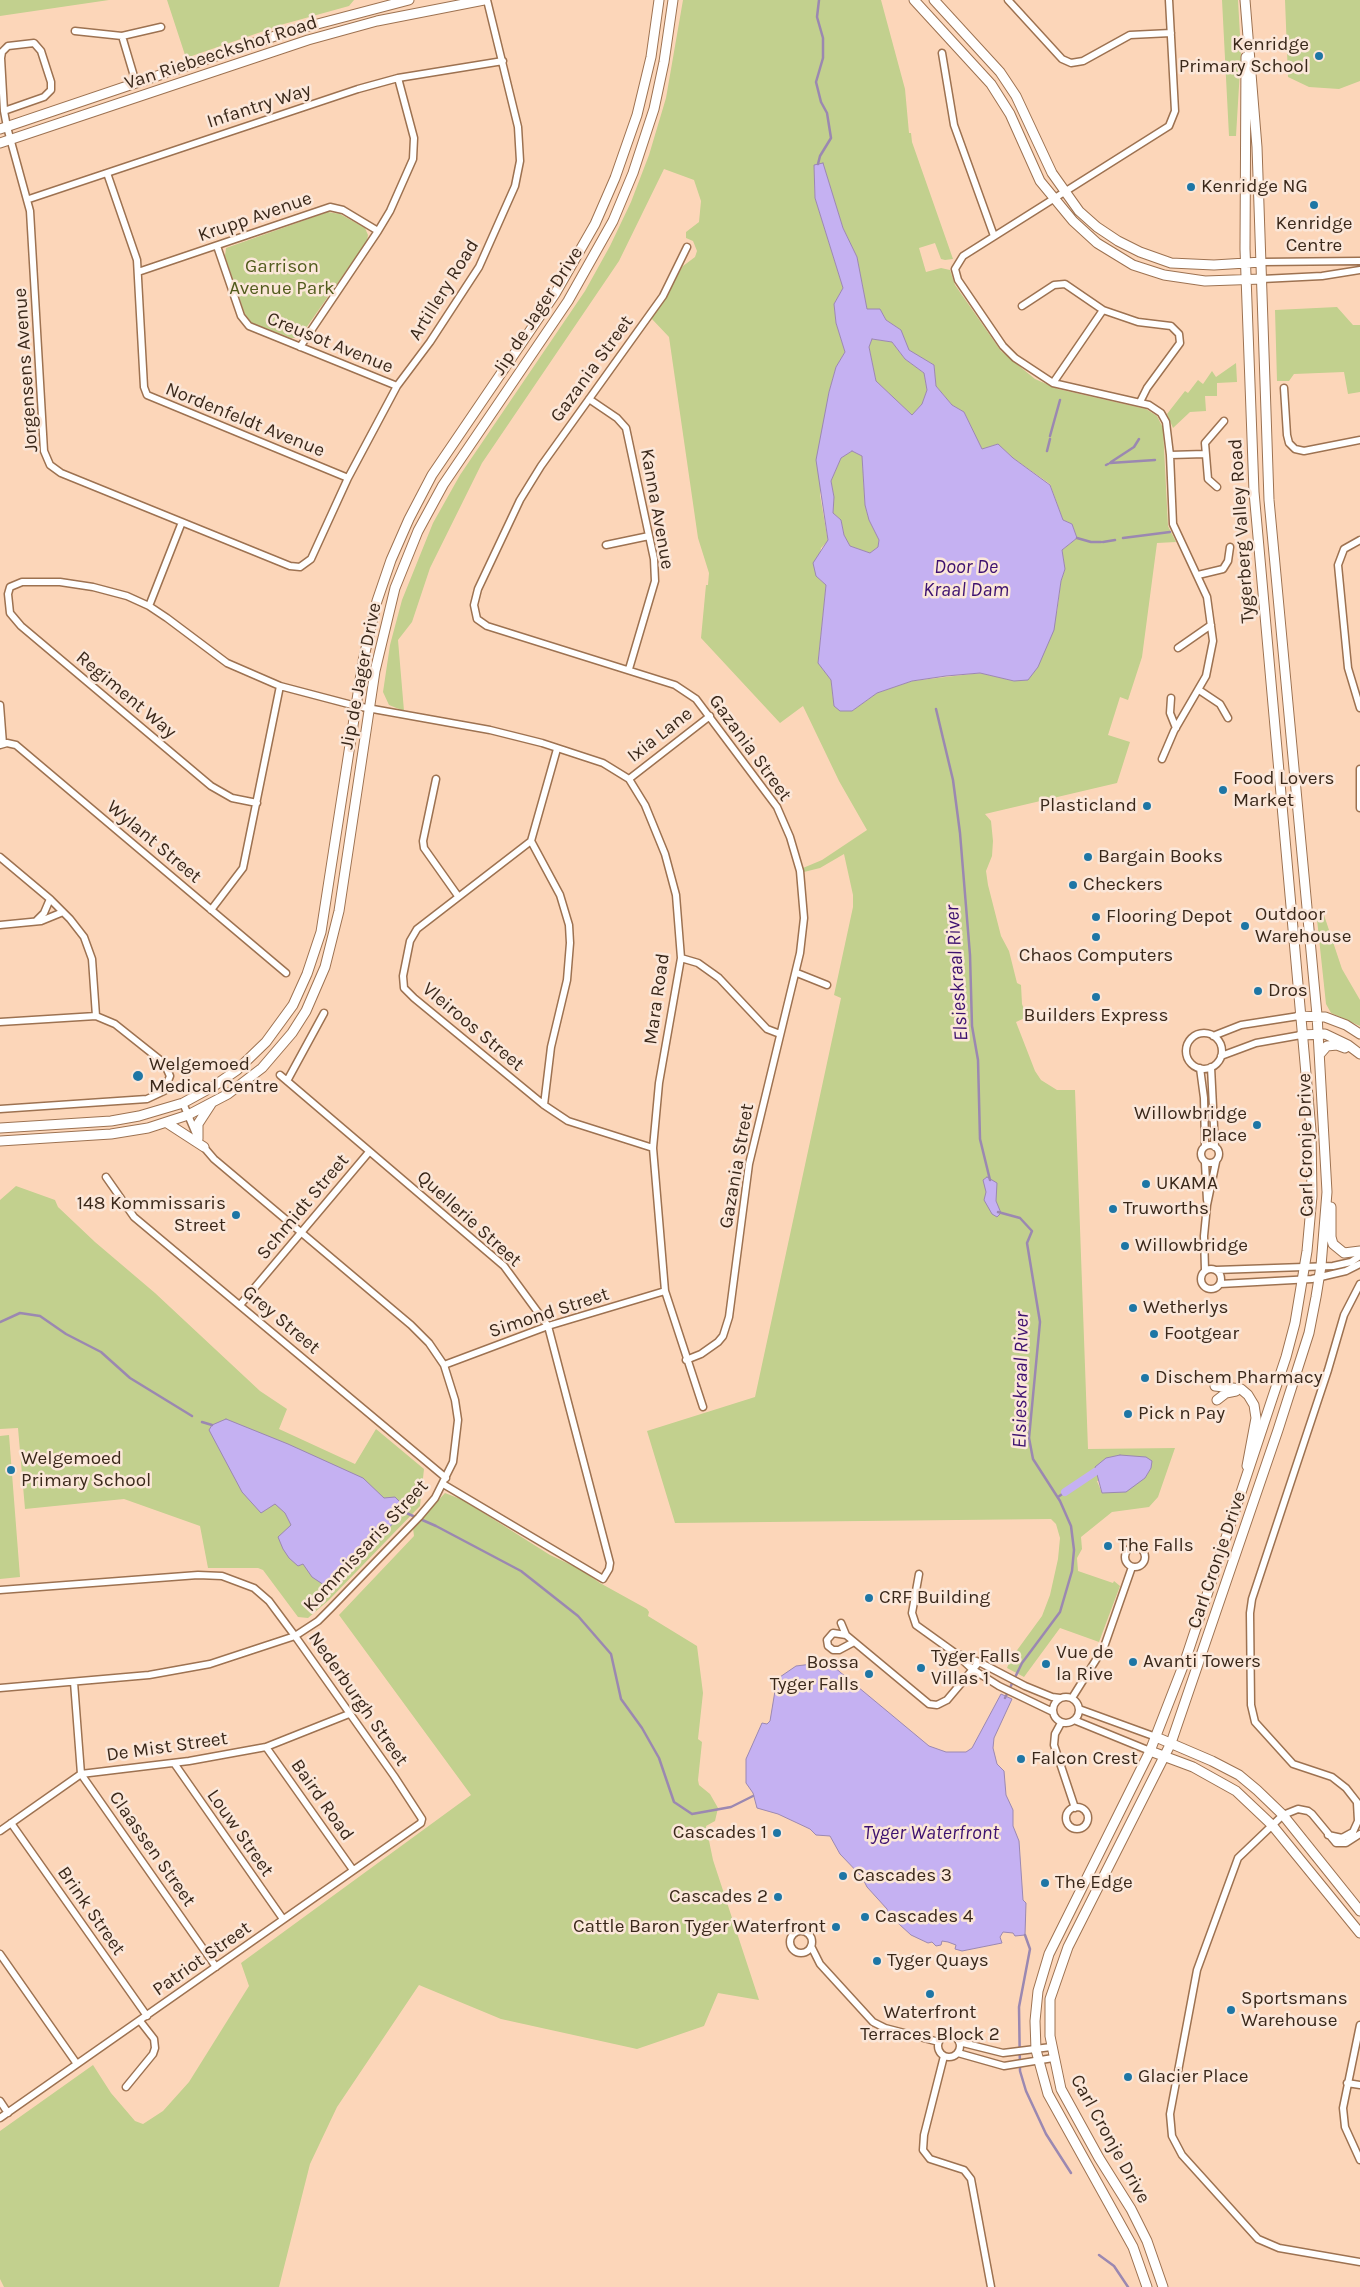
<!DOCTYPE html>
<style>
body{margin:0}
canvas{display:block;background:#fcd6b9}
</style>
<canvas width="1360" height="2287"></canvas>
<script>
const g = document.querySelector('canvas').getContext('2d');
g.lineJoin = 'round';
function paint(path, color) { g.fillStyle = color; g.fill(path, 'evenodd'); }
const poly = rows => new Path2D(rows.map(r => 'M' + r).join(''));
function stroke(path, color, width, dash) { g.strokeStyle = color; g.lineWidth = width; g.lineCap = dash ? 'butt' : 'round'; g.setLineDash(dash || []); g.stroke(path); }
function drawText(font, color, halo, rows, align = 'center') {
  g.font = font + ' Karla,sans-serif'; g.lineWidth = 5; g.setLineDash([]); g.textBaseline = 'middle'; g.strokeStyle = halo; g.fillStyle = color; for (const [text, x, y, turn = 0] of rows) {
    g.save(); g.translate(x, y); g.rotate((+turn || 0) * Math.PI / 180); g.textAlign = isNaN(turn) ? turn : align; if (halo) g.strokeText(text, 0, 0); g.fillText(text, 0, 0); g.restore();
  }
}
paint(poly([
 [0,0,109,0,0,16],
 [167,0,354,0,349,6,284,24,186,58],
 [683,0,881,0,905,89,909,133,911,133,912,142,953,259,945,260,941,259,935,243,919,248,926,272,941,268,950,270,955,285,1001,351,1035,379,1058,389,1146,409,1157,416,1163,428,1168,526,1176,542,1157,543,1142,657,1128,700,1120,697,1108,735,1130,742,1117,783,985,814,991,821,993,841,992,856,986,871,988,885,1001,936,1009,951,1017,983,1021,985,1022,1004,1027,1017,1016,1022,1035,1071,1041,1080,1057,1090,1075,1090,1088,1449,1175,1448,1158,1497,1149,1507,1112,1512,1081,1537,1082,1549,1077,1558,1078,1571,1113,1583,1114,1581,1120,1586,1099,1642,1060,1628,1024,1677,1007,1668,1013,1653,1015,1653,1042,1616,1050,1595,1058,1559,1060,1538,1056,1524,1051,1519,675,1523,647,1431,755,1397,841,998,834,995,853,907,853,895,844,854,820,868,804,872,803,868,822,860,867,830,839,781,803,706,780,723,701,638,706,585,708,585,709,573,698,538,669,337,651,318,683,266,695,257,697,251,693,241,686,238,686,232,699,222,701,201,694,180,664,169,619,261,482,463,430,568,412,622,398,640,404,711,389,705,383,692,390,645,402,600,433,523,460,475,585,291,610,246,631,202,649,155,666,98],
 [823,164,843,228,857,257,867,310,880,309,886,320,901,330,908,350,934,365,936,386,952,405,964,412,982,449,998,444,1013,458,1050,484,1063,520,1072,524,1077,538,1062,550,1065,569,1061,581,1057,612,1014,681,980,673,912,681,877,693,852,711,833,698,831,680,818,662,826,585,816,576,821,548,828,541,820,495,827,410,829,392,836,367,845,352,836,323,834,304,843,288,815,198,814,166],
 [1151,1468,1145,1478,1102,1493,1097,1481],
 [1222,0,1238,0,1241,53,1236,136,1229,136],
 [1285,0,1360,0,1360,81,1339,89,1309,87,1288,77],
 [328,212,340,214,365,228,368,235,367,241,299,338,291,338,252,323,245,314,225,256,226,248],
 [1337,307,1353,325,1360,325,1360,392,1348,394,1344,372,1294,374,1289,381,1277,381,1275,310],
 [872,339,892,342,905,359,924,373,927,390,922,404,912,415,876,381,869,347],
 [1236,363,1237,382,1217,383,1217,396,1205,396,1206,411,1190,412,1173,428,1167,414,1185,391,1188,393,1198,380,1203,384,1212,371,1216,377],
 [852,451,862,456,865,505,869,520,879,540,878,547,870,553,850,546,844,535,841,520,833,513,834,497,831,481,841,458],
 [1322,909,1342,969,1360,1000,1360,1026,1331,1013,1326,1004,1316,910],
 [16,1186,55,1200,58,1207,95,1242,155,1293,260,1391,287,1409,279,1429,355,1464,376,1429,424,1469,420,1506,329,1600,308,1618,298,1617,263,1570,258,1568,208,1568,200,1526,124,1499,25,1509,18,1428,0,1429,0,1200],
 [9,1435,20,1577,0,1579,0,1436],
 [445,1493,463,1500,550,1555,580,1569,600,1583,647,1609,649,1612,648,1616,697,1646,703,1693,698,1739,702,1742,698,1780,699,1785,710,1794,718,1808,715,1821,706,1826,713,1860,759,2000,718,1993,704,2026,637,2049,501,2019,419,1985,337,2107,310,2164,279,2287,4,2287,0,2279,0,2131,93,2065,111,2093,135,2121,143,2124,163,2111,189,2082,249,1986,241,1963,471,1795,339,1615,414,1536,413,1528]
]), '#c2d08e');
const water = poly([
 [823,163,843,228,857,257,867,309,880,309,886,320,901,330,909,350,934,365,936,386,952,405,964,412,982,449,998,444,1013,458,1050,485,1063,520,1072,524,1077,538,1062,550,1065,569,1061,581,1054,630,1038,667,1028,680,1014,681,980,673,946,676,912,681,877,693,852,711,840,711,834,706,831,680,818,663,826,585,816,576,813,563,828,540,816,460,829,392,836,367,845,352,836,323,834,304,843,288,815,198,814,165,823,163],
 [872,339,892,342,905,359,924,373,927,390,922,404,912,415,876,381,869,347,872,339],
 [852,451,862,456,865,505,869,520,879,540,878,547,870,553,850,546,844,535,841,520,833,513,834,497,831,481,841,458,852,451],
 [987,1177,997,1183,996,1201,1001,1213,997,1217,992,1214,984,1200,986,1192,983,1180,987,1177],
 [226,1419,288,1444,363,1478,384,1498,395,1497,407,1509,342,1576,324,1585,312,1577,303,1564,298,1566,289,1558,283,1549,278,1537,291,1525,285,1513,275,1504,261,1513,242,1492,209,1430,212,1425,226,1419],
 [1120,1455,1146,1457,1152,1461,1151,1468,1145,1478,1126,1492,1102,1493,1095,1467,1106,1458,1120,1455],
 [828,1662,929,1746,946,1752,966,1752,972,1748,1001,1694,1012,1699,994,1738,993,1748,997,1764,1004,1771,1006,1795,1013,1810,1013,1826,1019,1841,1023,1900,1026,1903,1025,1935,1015,1936,1013,1933,1003,1932,1000,1937,1002,1943,962,1951,955,1949,956,1945,948,1942,942,1941,941,1945,936,1946,932,1942,928,1943,911,1935,888,1914,887,1909,867,1887,862,1877,840,1854,830,1836,816,1835,810,1829,778,1814,757,1808,753,1793,746,1783,746,1759,762,1723,767,1724,770,1721,777,1679,796,1666,828,1662]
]);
paint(water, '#c5b1f2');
stroke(water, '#9b88b1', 1);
stroke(poly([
 [818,164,820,156,831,138,827,113,821,102,816,82,823,58,823,38,817,17,819,0],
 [1050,436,1060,400],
 [1047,451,1050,439],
 [1111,462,1134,447,1139,439],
 [1110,463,1155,460],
 [1106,465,1108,464],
 [1077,538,1091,542,1101,542],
 [1123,538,1170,532],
 [1103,542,1115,540],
 [936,709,953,780,960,833,970,955,972,1026,978,1060,980,1139,990,1180],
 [998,1212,1020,1218,1032,1231,1027,1243,1040,1322,1029,1438,1033,1459,1060,1501,1071,1526,1074,1550,1072,1571,1060,1612,1022,1663,1005,1698],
 [0,1322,20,1313,40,1316,66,1334,101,1352,130,1378,192,1416],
 [202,1422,212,1425],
 [1058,1497,1065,1492],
 [404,1512,436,1526,521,1571,578,1616,611,1654,621,1699,642,1728,659,1758,674,1802,692,1814,731,1807,753,1796],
 [1025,1935,1030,1949,1019,2007,1020,2071,1026,2091,1046,2134,1071,2173],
 [1099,2255,1114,2266,1128,2287]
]), '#9b88b1', 2.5);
stroke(poly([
 [1065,1492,1095,1472]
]), '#c5b1f2', 8);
const street = poly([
 [1008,0,1062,59,1071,63,1083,61,1130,35,1171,33],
 [75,31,122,36],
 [942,53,954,125,994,236],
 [136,83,122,36,161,27],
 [4,111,44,97,51,90,51,82,41,51,34,43,8,46,2,52,1,58,4,111,7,127,30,211,44,451,50,465,61,473,290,566,300,567,311,559,348,478,397,386,430,342,479,267,515,186,520,161,518,127,487,0],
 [107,173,137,260,144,387,147,395,348,478],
 [29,199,358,89,398,78,503,61],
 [217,246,241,316,249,326,397,386],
 [1262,262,1360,261],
 [138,272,330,207,343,210,378,231],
 [1262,279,1322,276,1360,270],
 [1022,306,1054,285,1065,284,1103,310,1138,322,1171,326,1179,334,1180,343,1147,388,1140,402],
 [300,347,378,231,390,211,413,159,414,138,398,78],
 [1053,383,1103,310],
 [1284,388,1287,435,1289,443,1295,449,1304,451,1360,440],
 [589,399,617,418,626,428,654,559,655,581,629,669],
 [1170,455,1205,454],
 [1217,487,1208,479,1205,443,1224,421],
 [1360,540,1344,549,1338,565,1348,668,1360,708],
 [606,545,649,536],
 [1198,575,1223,569,1228,561,1230,547],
 [149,606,182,522],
 [1178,648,1211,625],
 [1199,690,1220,704,1228,718],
 [1171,698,1170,713,1176,728],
 [0,705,3,744],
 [0,745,7,743,16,745,286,973],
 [1162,759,1174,731,1206,676,1213,641,1207,597,1173,524,1170,455,1166,422,1161,413,1149,405,1053,383,1015,358,1003,346,958,280,955,269,963,256,1169,126,1175,111,1169,0],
 [1360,769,1360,808],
 [436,779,423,841,424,848,458,896],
 [629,779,710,716],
 [257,803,232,798,211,786,21,626,10,613,8,594,10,587,22,582,60,582,93,587,127,596,149,606,167,618,227,663,280,686,356,706,490,730,542,743,603,763,629,779,645,805,665,854,676,895,681,958,659,1083,653,1148,665,1291,703,1407],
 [531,841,417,929,410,941,403,976,404,988,414,998,544,1105,568,1121,653,1148],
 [0,857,50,899,70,919,84,937,92,959,96,1016],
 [211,910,243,868,280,686],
 [36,921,44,913,50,899],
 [0,925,41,921,63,912],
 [681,958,698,963,719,978,767,1029,780,1034],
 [797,973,827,985],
 [0,1022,96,1016,115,1024,164,1063,170,1076,164,1091,147,1099,0,1109],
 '1186 1051a18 18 0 1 1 36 0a18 18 0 1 1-36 0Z',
 [1213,1036,1241,1025,1299,1016],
 [1221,1056,1256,1043,1301,1035],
 [1211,1067,1215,1147],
 [1200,1068,1204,1098,1205,1146],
 [280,1075,504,1266,548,1326,610,1563,609,1569,603,1579,443,1484],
 [287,1081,324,1013],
 [183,1103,196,1134],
 [544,1105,551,1047,567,980,570,943,569,925,560,895,531,841,557,749],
 '1201 1154a9 9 0 1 1 18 0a9 9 0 1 1-18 0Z',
 [1205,1163,1207,1200],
 [106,1177,134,1217,446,1478],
 '1201 1279a10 10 0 1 1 20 0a10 10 0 1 1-20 0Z',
 [1205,1270,1204,1236,1207,1205,1216,1162],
 [1216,1270,1333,1266,1351,1262,1360,1256],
 [1220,1284,1312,1279,1346,1271,1360,1264],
 [1360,1284,1344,1315,1328,1370,1252,1599,1250,1613,1251,1705,1255,1722,1293,1764,1332,1777,1346,1788,1360,1806],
 [240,1305,369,1152],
 [686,1360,701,1354,718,1342,723,1336,729,1317,749,1164,800,953,804,918,800,871,790,837,777,807,696,699,675,685,487,626,477,619,474,605,478,589,520,500,541,466,663,296,687,247],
 [444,1365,548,1326,665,1291],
 '1125 1557a10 10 0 1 1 20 0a10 10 0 1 1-20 0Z',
 [919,1574,912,1613,916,1625,955,1653,972,1669,999,1686,1053,1712],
 [0,1590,198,1575,222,1576,254,1588,269,1601,295,1636,394,1776,422,1819,421,1823,0,2118],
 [841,1623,846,1635,929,1704,937,1705,947,1700,979,1662,1025,1686,1052,1697,1060,1698],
 [846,1635,833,1633,827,1640,828,1646,833,1650,839,1650,854,1642],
 [958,1654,979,1662],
 [74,1682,81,1774,216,1967],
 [0,1688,149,1675,210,1664,295,1636,318,1621,331,1608,419,1517,435,1498,453,1462,458,1420,455,1400,444,1365,429,1343,411,1325,214,1159,202,1145],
 '1053 1710a13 13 0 1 1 26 0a13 13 0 1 1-26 0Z',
 [1072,1698,1104,1647,1132,1567],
 [1079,1709,1156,1737],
 [1074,1720,1150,1751],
 [1061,1723,1055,1734,1054,1745,1075,1808],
 [266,1747,353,1870],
 [174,1763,283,1919],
 '1066 1818a11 11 0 1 1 22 0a11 11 0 1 1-22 0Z',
 [11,1823,147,2016],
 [0,1831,81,1774,189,1761,266,1747,349,1714],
 [1360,1834,1346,1843,1336,1843,1312,1814,1308,1811,1298,1809,1283,1815,1238,1858,1197,1970,1170,2114,1172,2136,1182,2155,1258,2239,1279,2248,1360,2262],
 [1328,1835,1342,1838,1353,1832,1358,1821,1357,1803],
 '790 1942a11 11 0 1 1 22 0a11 11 0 1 1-22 0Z',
 [811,1946,820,1964,873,2022,885,2028,939,2042],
 [0,1954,77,2064],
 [1360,2025,1343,2108,1345,2127,1360,2160],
 '938 2046a11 11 0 1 1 22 0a11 11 0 1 1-22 0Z',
 [959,2042,1003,2053,1051,2047],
 [958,2053,1004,2066,1053,2058],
 [944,2056,924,2135,923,2150,930,2159,964,2170,971,2179,991,2287],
 [1347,2083,1360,2085],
 [126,2087,153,2054,155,2048,154,2039,140,2021],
 [0,2101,8,2113]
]);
const secondary = poly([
 [914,0,991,84,1010,114,1040,181,1073,221,1097,243,1133,265,1164,275,1205,281,1262,279],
 [934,0,1000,72,1016,96,1052,173,1079,211,1097,227,1118,241,1140,252,1171,263,1214,265,1262,262],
 [0,129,287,32,409,0],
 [0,143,308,40,377,21,484,0],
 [1299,1016,1325,1017,1346,1025,1360,1034],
 [1301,1035,1325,1034,1348,1045,1360,1054],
 [1320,1054,1327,1046,1337,1045,1345,1048],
 [167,1123,204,1147],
 [0,1128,111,1121,139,1116,183,1103,214,1086,237,1070,266,1042,293,1005,307,974,321,932,363,661,377,601,391,560,409,519,432,475,555,294,595,224,615,178,637,115,651,57,659,0],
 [198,1139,198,1124,211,1104],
 [0,1141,111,1134,148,1128,188,1115,228,1094,262,1068,292,1033,306,1011,325,967,339,911,375,671,395,588,418,531,443,485,568,301,613,221,633,173,654,109,664,62,673,0],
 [1331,1207,1331,1237,1333,1244,1344,1253,1360,1251],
 [1215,1386,1241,1389,1248,1395,1254,1405,1256,1418,1247,1466],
 [1217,1400,1226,1393,1236,1391],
 [1156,1737,1212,1761,1239,1775,1257,1790,1283,1815,1360,1911],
 [1150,1751,1193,1767,1236,1791,1272,1825,1360,1933],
 [1147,2287,1133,2247,1048,2094,1036,2050,1035,2021,1038,1991,1049,1954,1150,1751,1185,1661,1286,1357,1295,1323,1307,1251,1312,1196,1311,1130,1254,492,1245,249,1246,57],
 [1163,2287,1147,2241,1131,2209,1099,2158,1061,2089,1050,2036,1050,1999,1068,1947,1171,1743,1278,1430,1309,1333,1316,1297,1321,1266,1327,1192,1317,1015,1269,500,1257,147,1245,0]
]);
stroke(street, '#9d7251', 9);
stroke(secondary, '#9d7251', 11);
stroke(street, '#fff', 6);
stroke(secondary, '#fff', 9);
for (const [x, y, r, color] of [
 [1319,56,5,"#1e76a5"],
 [1191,187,5,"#1e76a5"],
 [1314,205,5,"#1e76a5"],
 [1223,790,5,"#1e76a5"],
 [1147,806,5,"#1e76a5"],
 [1088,857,5,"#1e76a5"],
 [1073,885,5,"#1e76a5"],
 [1096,917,5,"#1e76a5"],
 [1245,926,5,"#1e76a5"],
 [1096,937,5,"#1e76a5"],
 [1258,991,5,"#1e76a5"],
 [1096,997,5,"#1e76a5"],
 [138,1076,6,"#1e76a5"],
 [1257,1125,5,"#1e76a5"],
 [1146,1184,5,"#1e76a5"],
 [1113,1209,5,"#1e76a5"],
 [236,1215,5,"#1e76a5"],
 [1125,1246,5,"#1e76a5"],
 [1133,1308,5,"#1e76a5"],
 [1154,1334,5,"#1e76a5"],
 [1145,1378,5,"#1e76a5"],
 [1128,1414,5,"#1e76a5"],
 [11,1470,5,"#1e76a5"],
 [1108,1546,5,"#1e76a5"],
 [869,1598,5,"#1e76a5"],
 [1133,1662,5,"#1e76a5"],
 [1046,1664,5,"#1e76a5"],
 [921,1668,5,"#1e76a5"],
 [869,1674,5,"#1e76a5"],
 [1021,1759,5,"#1e76a5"],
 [777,1833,5,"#1e76a5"],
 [843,1876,5,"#1e76a5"],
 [1045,1883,5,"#1e76a5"],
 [778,1897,5,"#1e76a5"],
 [865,1917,5,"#1e76a5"],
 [836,1927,5,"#1e76a5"],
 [877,1961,5,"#1e76a5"],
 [930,1994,5,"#1e76a5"],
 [1231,2010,5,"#1e76a5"],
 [1128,2077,5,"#1e76a5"]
]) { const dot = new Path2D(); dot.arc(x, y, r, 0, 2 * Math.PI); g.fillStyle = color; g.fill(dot); stroke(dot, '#fbe7d9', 2); }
drawText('19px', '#3a281a', '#fbe7d9', [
 ["Kenridge",1309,45,"right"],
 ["Primary School",1309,67,"right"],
 ["Kenridge NG",1201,187],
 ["Kenridge",1314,224,"center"],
 ["Centre",1314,246,"center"],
 ["Food Lovers",1233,779],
 ["Market",1233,801],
 ["Plasticland",1137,806,"right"],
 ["Bargain Books",1098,857],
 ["Checkers",1083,885],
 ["Outdoor",1255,915],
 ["Warehouse",1255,937],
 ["Flooring Depot",1106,917],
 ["Chaos Computers",1096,956,"center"],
 ["Dros",1268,991],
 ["Builders Express",1096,1016,"center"],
 ["Welgemoed",149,1065],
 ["Medical Centre",149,1087],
 ["Willowbridge",1247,1114,"right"],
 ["Place",1247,1136,"right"],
 ["UKAMA",1156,1184],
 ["148 Kommissaris",226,1204,"right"],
 ["Street",226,1226,"right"],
 ["Truworths",1123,1209],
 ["Willowbridge",1135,1246],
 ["Wetherlys",1143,1308],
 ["Footgear",1164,1334],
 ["Dischem Pharmacy",1155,1378],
 ["Pick n Pay",1138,1414],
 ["Welgemoed",21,1459],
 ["Primary School",21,1481],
 ["The Falls",1118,1546],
 ["CRF Building",879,1598],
 ["Vue de",1056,1653],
 ["la Rive",1056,1675],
 ["Tyger Falls",931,1657],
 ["Villas 1",931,1679],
 ["Avanti Towers",1143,1662],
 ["Bossa",859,1663,"right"],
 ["Tyger Falls",859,1685,"right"],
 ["Falcon Crest",1031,1759],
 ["Cascades 1",767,1833,"right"],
 ["Cascades 3",853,1876],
 ["The Edge",1055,1883],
 ["Cascades 2",768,1897,"right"],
 ["Cascades 4",875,1917],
 ["Cattle Baron Tyger Waterfront",826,1927,"right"],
 ["Tyger Quays",887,1961],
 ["Sportsmans",1241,1999],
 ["Warehouse",1241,2021],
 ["Waterfront",930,2013,"center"],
 ["Terraces Block 2",930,2035,"center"],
 ["Glacier Place",1138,2077]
], 'left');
drawText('19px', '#3a281a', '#fbe7d9', [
 ["Van Riebeeckshof Road",221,53,-18],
 ["Infantry Way",259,106,-18],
 ["Krupp Avenue",255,217,-19],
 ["Artillery Road",444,290,-58],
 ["Jip de Jager Drive",538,311,-57],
 ["Creusot Avenue",330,343,22],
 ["Gazania Street",592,369,-54],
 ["Jorgensens Avenue",26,370,-94],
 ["Nordenfeldt Avenue",245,420,22],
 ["Kanna Avenue",657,509,80],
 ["Tygerberg Valley Road",1242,531,-94],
 ["Jip de Jager Drive",361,676,-79],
 ["Regiment Way",126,695,40],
 ["Ixia Lane",660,735,-38],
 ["Gazania Street",750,748,54],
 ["Wylant Street",154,842,40],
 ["Mara Road",657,999,-82],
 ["Vleiroos Street",473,1027,40],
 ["Carl Cronje Drive",1306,1145,-91],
 ["Gazania Street",737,1166,-80],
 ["Schmidt Street",303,1207,-50],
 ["Quellerie Street",469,1219,42],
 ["Simond Street",549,1313,-18],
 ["Grey Street",281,1320,40],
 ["Kommissaris Street",366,1546,-47],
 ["Carl Cronje Drive",1217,1560,-71],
 ["Nederburgh Street",358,1699,55],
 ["De Mist Street",167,1747,-8],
 ["Baird Road",322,1800,55],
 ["Louw Street",240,1833,55],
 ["Claassen Street",152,1849,55],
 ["Brink Street",91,1911,55],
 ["Patriot Street",202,1959,-35],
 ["Carl Cronje Drive",1110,2139,61]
]);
drawText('19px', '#525c1d', '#fbe7d9', [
 ["Garrison",282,267],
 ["Avenue Park",282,289]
]);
drawText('italic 20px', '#3d116f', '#fbe7d9', [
 ["Door De",966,567],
 ["Kraal Dam",966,590],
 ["Elsieskraal River",957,973,-94],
 ["Elsieskraal River",1021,1380,-89],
 ["Tyger Waterfront",931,1833]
]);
</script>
